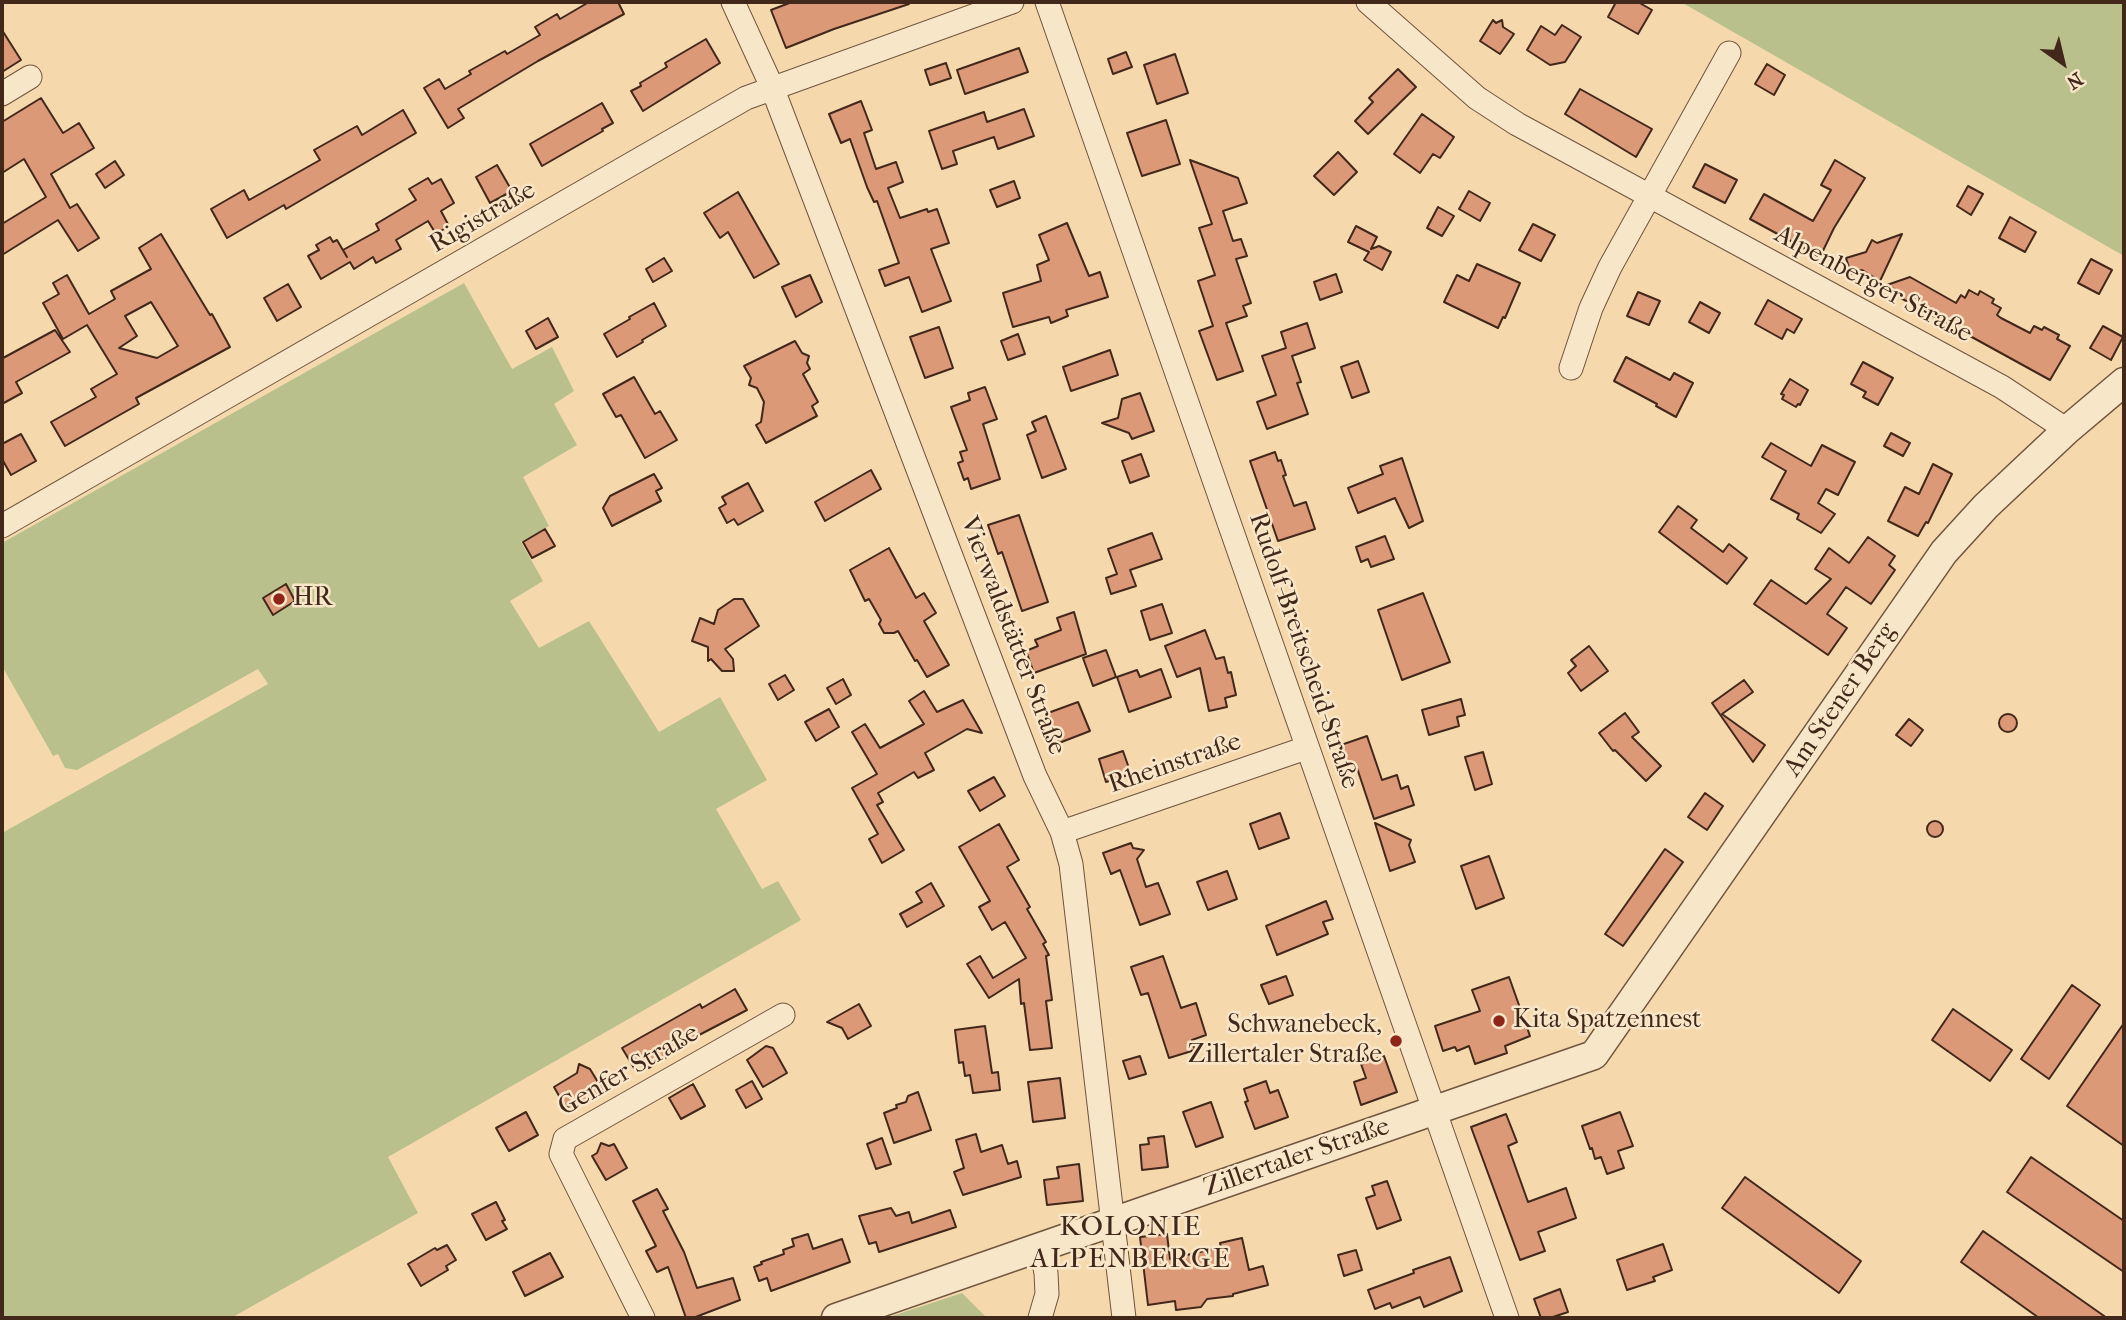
<!DOCTYPE html>
<meta charset="utf-8">
<style>
body{margin:0}
#map{position:relative;width:2126px;height:1320px;overflow:hidden;background:#f5d9ac;font-family:"IM FELL French Canon",serif}
canvas{display:block}
.frame{position:absolute;inset:0;border:4px solid #42281a;pointer-events:none}
.north{position:absolute;left:2028px;top:28px;width:70px;height:70px;-webkit-text-stroke:5px #f8e6c9;paint-order:stroke;rotate:146deg;font-size:19px;font-weight:700;line-height:28px;text-align:center;color:#42281a}
.north::after{content:'';display:block;margin:auto;width:24px;height:32px;background:#42281a;clip-path:polygon(50% 0,100% 100%,50% 72%,0 100%)}
</style>
<div id="map">
<canvas width="2126" height="1320"></canvas>
<div class="frame"></div>
<div class="north">N</div>
</div>
<script>
const g = document.querySelector('canvas').getContext('2d');
g.lineJoin = 'round';
function paint(path, color) { g.fillStyle = color; g.fill(path, 'evenodd'); }
const poly = rows => new Path2D(rows.map(r => 'M' + r).join(''));
function stroke(path, color, width, dash) { g.strokeStyle = color; g.lineWidth = width; g.lineCap = dash ? 'butt' : 'round'; g.setLineDash(dash || []); g.stroke(path); }
function drawText(font, color, halo, rows, align = 'center') {
  g.font = font + ' "IM FELL French Canon",serif'; g.lineWidth = 5; g.setLineDash([]); g.textBaseline = 'middle'; g.strokeStyle = halo; g.fillStyle = color; for (const [text, x, y, turn = 0] of rows) {
    g.save(); g.translate(x, y); g.rotate((+turn || 0) * Math.PI / 180); g.textAlign = isNaN(turn) ? turn : align; if (halo) g.strokeText(text, 0, 0); g.fillText(text, 0, 0); g.restore();
  }
}
paint(poly([
 [1681,2,2124,2,2124,256],
 [464,283,512,369,552,347,574,391,554,404,577,445,523,477,549,526,521,542,543,581,510,601,539,648,589,621,659,732,720,697,767,780,716,809,762,889,778,881,801,920,388,1157,418,1213,231,1318,2,1318,2,833,268,684,258,669,77,770,65,768,58,754,53,756,2,666,2,543],
 [962,1293,987,1318,886,1318]
]), '#bac08b');
const building = poly([
 [589,2,618,2,624,14,538,61,458,109,464,118,448,128,424,88,439,79,445,89,471,74,469,71,505,51,507,54,540,35,535,27,557,14,560,19,589,2],
 [792,2,908,2,909,4,834,29,786,48,771,10,792,2],
 [1616,2,1638,2,1652,10,1638,34,1608,17,1616,2],
 [1493,20,1496,23,1502,20,1503,27,1514,34,1500,54,1480,41,1493,20],
 [1562,25,1581,37,1565,62,1550,65,1527,50,1541,26,1555,35,1562,25],
 [2,30,21,60,2,72,2,30],
 [706,39,720,63,643,111,631,91,641,86,640,83,667,67,665,63,706,39],
 [1019,48,1028,72,965,94,957,70,1019,48],
 [1126,52,1132,67,1113,74,1108,59,1126,52],
 [1175,54,1188,93,1157,104,1144,65,1175,54],
 [946,63,951,78,930,85,925,70,946,63],
 [1767,64,1785,75,1774,95,1755,84,1767,64],
 [1398,69,1416,87,1368,134,1355,121,1373,102,1369,98,1398,69],
 [1580,89,1652,129,1636,157,1565,114,1580,89],
 [41,98,63,133,79,123,94,148,51,174,70,208,77,204,99,238,78,251,58,220,2,255,2,224,46,197,24,159,2,173,2,122,41,98],
 [861,101,872,130,864,133,876,169,896,162,903,182,888,188,900,218,927,209,928,212,937,209,949,243,931,249,951,301,922,312,909,277,885,286,879,270,899,263,877,201,874,202,867,187,850,139,841,143,829,114,861,101],
 [602,103,613,123,602,129,603,131,542,166,530,144,602,103],
 [1024,109,1034,136,998,149,994,137,953,151,957,164,942,169,929,131,984,112,987,122,1024,109],
 [403,110,416,133,286,209,284,205,227,238,211,209,244,190,249,200,320,160,314,150,357,126,362,135,403,110],
 [1422,114,1454,137,1440,158,1433,154,1420,173,1394,154,1422,114],
 [1166,120,1180,164,1142,176,1127,133,1166,120],
 [1338,152,1357,172,1334,195,1314,176,1338,152],
 [1190,160,1238,178,1247,203,1223,211,1233,241,1241,239,1247,256,1236,259,1251,303,1243,306,1247,316,1226,323,1243,371,1217,380,1199,331,1213,326,1198,281,1215,275,1199,228,1212,224,1190,160],
 [1835,160,1865,178,1834,228,1820,257,1750,219,1764,194,1813,221,1831,190,1821,185,1835,160],
 [115,161,124,175,105,188,96,174,115,161],
 [1705,164,1737,180,1725,203,1693,187,1705,164],
 [497,165,512,191,490,203,476,177,497,165],
 [428,178,432,184,441,179,454,203,441,211,449,226,436,234,428,221,396,240,401,249,376,263,373,257,354,269,350,262,321,279,308,256,319,250,316,245,330,237,333,242,337,240,347,257,343,250,379,230,376,224,416,200,409,189,428,178],
 [1014,181,1020,198,997,207,990,190,1014,181],
 [1968,186,1983,194,1971,215,1957,206,1968,186],
 [1469,191,1490,203,1480,221,1459,209,1469,191],
 [738,192,779,264,754,278,728,232,720,238,704,213,738,192],
 [1438,207,1454,216,1442,236,1427,228,1438,207],
 [2010,217,2036,232,2025,252,1999,238,2010,217],
 [1067,223,1089,276,1100,272,1108,297,1066,310,1068,316,1051,323,1049,317,1013,327,1003,293,1041,281,1037,265,1049,260,1039,235,1067,223],
 [1533,224,1555,235,1541,261,1519,250,1533,224],
 [1356,226,1377,237,1371,249,1379,246,1391,252,1382,270,1364,260,1369,252,1348,242,1356,226],
 [161,234,210,315,212,314,230,347,136,398,139,404,65,446,51,422,96,397,91,389,117,374,87,325,63,339,43,303,59,294,53,283,67,275,89,314,115,299,111,291,151,269,139,248,161,234],
 [151,302,178,346,157,358,119,348,137,336,125,316,151,302],
 [1902,234,1880,281,1862,270,1851,274,1846,258,1866,252,1872,240,1877,243,1902,234],
 [664,258,672,271,653,282,646,269,664,258],
 [2091,259,2112,270,2099,294,2078,283,2091,259],
 [1477,264,1520,283,1505,318,1503,317,1498,328,1444,302,1457,275,1469,281,1477,264],
 [1336,274,1342,292,1320,300,1314,282,1336,274],
 [810,275,822,302,796,317,782,287,810,275],
 [1910,277,1956,303,1961,295,1965,298,1969,290,1978,295,1980,291,1994,299,1992,303,2001,308,1997,315,2001,318,2030,333,2034,326,2042,330,2044,327,2059,335,2057,339,2070,346,2050,380,1899,297,1901,293,1887,285,1910,277],
 [288,284,301,307,277,321,264,298,288,284],
 [1638,292,1660,301,1649,325,1627,316,1638,292],
 [1768,300,1802,319,1794,333,1787,329,1782,339,1755,324,1768,300],
 [1700,302,1720,313,1709,333,1689,322,1700,302],
 [654,303,666,326,642,340,643,342,617,357,604,334,630,319,629,317,654,303],
 [548,318,558,337,536,349,526,331,548,318],
 [1307,323,1315,348,1292,356,1301,382,1297,383,1308,414,1267,429,1257,402,1276,395,1262,356,1286,348,1281,332,1307,323],
 [2103,326,2123,337,2111,360,2090,348,2103,326],
 [939,327,953,368,925,378,910,337,939,327],
 [55,330,70,352,16,382,22,393,2,404,2,355,3,358,55,330],
 [1018,334,1025,354,1008,360,1001,341,1018,334],
 [795,341,802,353,809,356,807,363,810,369,803,374,818,402,812,406,817,416,766,443,756,425,761,422,764,402,757,388,749,385,751,378,744,366,795,341],
 [1110,350,1118,375,1071,391,1063,367,1110,350],
 [1626,357,1670,380,1674,373,1693,383,1676,417,1656,406,1657,404,1614,381,1626,357],
 [1358,361,1369,392,1352,398,1341,367,1358,361],
 [1863,362,1893,378,1878,405,1863,397,1866,392,1851,384,1863,362],
 [634,377,655,414,660,411,677,440,645,458,621,415,616,417,603,394,634,377],
 [1790,379,1808,390,1800,405,1798,404,1796,407,1782,399,1784,395,1781,394,1790,379],
 [985,387,997,419,983,424,1000,479,971,489,968,478,964,480,958,463,963,461,960,452,967,450,951,407,970,400,968,393,985,387],
 [1140,393,1154,431,1132,439,1129,433,1102,423,1118,418,1122,399,1140,393],
 [1046,416,1066,469,1042,478,1027,435,1036,431,1032,422,1046,416],
 [1891,433,1910,443,1903,456,1884,446,1891,433],
 [21,434,36,461,11,475,2,459,2,444,21,434],
 [1771,443,1811,466,1822,445,1855,462,1838,495,1826,489,1818,503,1835,514,1821,533,1797,519,1799,514,1771,499,1786,471,1762,457,1771,443],
 [1275,452,1278,461,1281,460,1286,475,1283,476,1294,506,1306,502,1315,529,1278,541,1250,461,1275,452],
 [1141,454,1149,476,1130,483,1122,461,1141,454],
 [1402,458,1423,521,1409,528,1395,498,1358,513,1348,488,1383,474,1380,466,1402,458],
 [1933,464,1952,474,1928,523,1926,522,1918,536,1888,521,1905,487,1919,494,1933,464],
 [871,470,881,489,825,521,815,502,871,470],
 [654,474,662,488,656,491,661,501,612,526,603,508,610,496,654,474],
 [748,483,763,511,738,525,734,519,727,523,719,508,726,504,722,497,748,483],
 [1678,506,1697,520,1691,528,1723,552,1729,544,1747,558,1727,584,1659,532,1678,506],
 [1019,515,1048,602,1022,611,1002,552,998,554,988,525,1019,515],
 [545,529,555,546,532,558,523,542,545,529],
 [1152,533,1162,559,1130,570,1136,586,1111,594,1106,578,1117,574,1108,549,1152,533],
 [1385,536,1394,559,1371,567,1368,559,1361,562,1356,547,1385,536],
 [1868,537,1895,556,1889,565,1895,570,1871,604,1846,587,1827,614,1847,628,1828,655,1754,604,1771,580,1806,604,1831,579,1815,569,1829,548,1849,563,1868,537],
 [889,548,916,598,924,593,936,613,924,621,949,665,927,677,917,660,915,661,898,631,894,633,884,633,879,624,881,620,869,599,865,601,850,570,889,548],
 [286,584,295,601,273,615,263,598,286,584],
 [1423,593,1450,662,1402,680,1378,610,1423,593],
 [734,599,743,599,759,626,725,649,733,659,734,671,722,671,711,659,708,661,708,647,692,641,700,618,714,624,718,610,734,599],
 [1162,604,1172,633,1150,640,1141,611,1162,604],
 [1074,612,1086,654,1034,673,1026,651,1038,646,1035,640,1061,630,1057,618,1074,612],
 [1205,630,1216,659,1224,657,1228,673,1231,672,1236,695,1225,698,1227,707,1209,711,1200,668,1177,677,1165,646,1205,630],
 [1589,646,1608,671,1581,691,1568,673,1576,666,1571,660,1589,646],
 [1106,650,1116,677,1093,686,1083,658,1106,650],
 [1161,669,1171,697,1129,712,1117,677,1137,670,1140,677,1161,669],
 [785,675,794,690,778,700,769,684,785,675],
 [843,679,851,695,836,704,827,688,843,679],
 [1744,680,1753,692,1722,714,1765,745,1753,762,1712,703,1744,680],
 [924,691,937,712,963,700,982,733,967,729,925,753,934,770,918,778,914,772,878,793,883,802,877,805,904,850,882,863,869,839,878,834,852,788,877,774,852,732,865,724,880,748,924,724,909,701,924,691],
 [1461,699,1465,715,1457,717,1459,726,1429,735,1422,710,1461,699],
 [1078,702,1090,731,1059,743,1048,713,1078,702],
 [829,709,839,727,816,741,805,722,829,709],
 [1625,713,1639,732,1632,737,1661,766,1646,781,1615,750,1613,751,1599,733,1625,713],
 '1999 723a9 9 0 1 1 18 0a9 9 0 1 1-18 0Z',
 [1909,719,1923,730,1911,746,1896,735,1909,719],
 [1367,736,1382,780,1397,775,1401,789,1408,786,1414,805,1374,819,1357,768,1350,770,1341,745,1367,736],
 [1123,751,1131,774,1106,782,1099,759,1123,751],
 [1483,752,1492,784,1475,790,1465,757,1483,752],
 [994,777,1005,796,980,811,968,791,994,777],
 [1705,793,1723,806,1707,830,1688,817,1705,793],
 [1280,813,1289,838,1259,849,1250,824,1280,813],
 '1927 829a8 8 0 1 1 16 0a8 8 0 1 1-16 0Z',
 [1375,823,1411,840,1409,845,1415,862,1390,871,1375,823],
 [999,824,1019,860,1007,867,1030,907,1027,909,1046,942,1043,944,1049,955,1046,956,1052,1000,1046,1001,1052,1048,1030,1050,1024,1003,1021,1004,1019,979,989,998,967,964,980,956,993,978,1026,958,1005,922,992,930,979,907,990,901,959,847,999,824],
 [1131,843,1133,848,1144,850,1137,859,1146,887,1158,883,1170,914,1140,925,1120,870,1111,874,1103,853,1131,843],
 [1665,849,1683,862,1623,946,1605,934,1665,849],
 [1489,856,1504,898,1476,909,1461,866,1489,856],
 [1227,871,1237,899,1208,910,1197,882,1227,871],
 [931,883,944,906,907,927,900,914,922,902,916,892,931,883],
 [1326,901,1333,919,1323,922,1328,934,1277,955,1266,926,1326,901],
 [1163,956,1181,1008,1196,1003,1206,1035,1192,1040,1195,1050,1169,1058,1148,993,1141,995,1131,967,1163,956],
 [1286,976,1293,995,1269,1004,1261,985,1286,976],
 [1509,977,1530,1036,1505,1046,1507,1053,1475,1064,1469,1046,1457,1051,1455,1047,1443,1051,1435,1026,1480,1011,1472,990,1509,977],
 [2072,985,2100,1005,2049,1079,2021,1059,2072,985],
 [735,989,747,1010,678,1046,680,1049,649,1068,645,1061,634,1068,622,1048,700,1004,702,1008,735,989],
 [859,1004,871,1026,848,1039,842,1028,827,1022,859,1004],
 [1953,1009,2012,1050,1990,1081,1932,1040,1953,1009],
 [2124,1023,2124,1146,2067,1106,2124,1023],
 [985,1026,992,1073,998,1072,1000,1090,973,1093,970,1075,965,1076,963,1062,959,1063,955,1030,985,1026],
 [766,1046,773,1048,787,1073,763,1087,747,1060,766,1046],
 [1140,1056,1146,1074,1129,1079,1123,1061,1140,1056],
 [1384,1056,1397,1092,1361,1105,1354,1082,1366,1078,1361,1064,1384,1056],
 [579,1064,590,1069,604,1092,583,1103,581,1100,566,1108,554,1087,577,1073,579,1064],
 [1060,1078,1065,1118,1033,1122,1028,1082,1060,1078],
 [752,1081,762,1099,746,1108,736,1090,752,1081],
 [1266,1081,1270,1093,1278,1090,1288,1117,1255,1129,1245,1102,1248,1101,1244,1089,1266,1081],
 [693,1084,705,1106,681,1119,669,1098,693,1084],
 [918,1092,931,1130,894,1143,884,1113,897,1108,896,1105,906,1102,908,1096,918,1092],
 [1211,1102,1223,1137,1196,1147,1183,1112,1211,1102],
 [526,1112,538,1135,509,1151,496,1128,526,1112],
 [1620,1112,1633,1146,1618,1151,1624,1168,1607,1174,1601,1157,1595,1159,1592,1148,1590,1149,1582,1126,1620,1112],
 [1506,1114,1517,1142,1508,1146,1528,1202,1566,1188,1576,1218,1538,1232,1545,1251,1520,1260,1471,1127,1506,1114],
 [976,1134,981,1152,1002,1145,1008,1164,1017,1161,1021,1177,963,1195,954,1172,964,1168,956,1140,976,1134],
 [1164,1136,1168,1167,1142,1170,1140,1145,1149,1144,1148,1138,1164,1136],
 [882,1138,891,1164,876,1169,867,1144,882,1138],
 [601,1143,609,1146,614,1144,627,1168,606,1180,592,1156,597,1153,601,1143],
 [2031,1157,2124,1221,2124,1272,2007,1192,2031,1157],
 [1079,1164,1083,1201,1047,1205,1044,1180,1059,1178,1057,1167,1079,1164],
 [1745,1177,1861,1261,1839,1293,1722,1208,1745,1177],
 [1387,1181,1401,1220,1377,1229,1366,1198,1375,1195,1372,1186,1387,1181],
 [657,1189,668,1209,663,1211,684,1252,697,1288,733,1278,740,1300,693,1318,686,1318,668,1267,657,1272,646,1251,656,1246,633,1201,657,1189],
 [496,1202,505,1220,502,1221,507,1229,486,1240,472,1214,496,1202],
 [891,1208,896,1216,909,1212,912,1223,950,1210,956,1227,879,1252,876,1242,869,1244,859,1216,891,1208],
 [1983,1231,2107,1318,2039,1318,1961,1262,1983,1231],
 [808,1234,813,1249,842,1239,850,1262,771,1291,767,1278,759,1281,754,1267,762,1264,761,1262,784,1254,783,1250,794,1246,792,1239,808,1234],
 [1167,1234,1170,1259,1221,1247,1220,1243,1242,1238,1249,1270,1263,1266,1268,1285,1233,1294,1233,1296,1207,1299,1201,1307,1176,1310,1175,1301,1148,1305,1140,1237,1167,1234],
 [1663,1244,1672,1270,1653,1277,1655,1281,1627,1290,1617,1260,1663,1244],
 [447,1245,456,1260,446,1266,448,1270,421,1286,408,1264,435,1248,437,1250,447,1245],
 [1356,1250,1362,1270,1344,1276,1338,1255,1356,1250],
 [550,1253,563,1277,525,1296,513,1272,550,1253],
 [1450,1257,1462,1291,1424,1307,1420,1297,1392,1308,1390,1303,1375,1309,1368,1290,1414,1273,1413,1270,1450,1257],
 [1560,1289,1568,1312,1550,1318,1541,1318,1534,1299,1560,1289]
]);
paint(building, '#db9978');
stroke(building, '#42281a', 2);
const minor = poly([
 [733,2,772,87,1035,776,1062,832,1071,864,1124,1318],
 [1047,2,1507,1318],
 [1368,2,1477,98,1517,124,2002,387,2067,430],
 [2,94,30,77],
 [1571,368,1591,308,1610,267,1729,53],
 [2,526,746,98,1012,2],
 [1062,832,1306,748],
 [643,1318,561,1154,565,1139,783,1015],
 [1040,1318,1047,1294,1046,1273,1041,1248]
]);
const tertiary = poly([
 [836,1318,1594,1055,1944,552,1986,506,2067,430,2124,382]
]);
stroke(minor, '#6f543e', 25);
stroke(tertiary, '#6f543e', 31);
stroke(minor, '#f8e6c9', 23);
stroke(tertiary, '#f8e6c9', 28);
for (const [x, y, r, color] of [
 [279,599,7,"#8f2418"],
 [1499,1021,7,"#8f2418"],
 [1396,1041,7,"#8f2418"]
]) { const dot = new Path2D(); dot.arc(x, y, r, 0, 2 * Math.PI); g.fillStyle = color; g.fill(dot); stroke(dot, '#f8e6c9', 2.5); }
drawText('26px', '#42281a', '#f8e6c9', [
 ["Rigistraße",483,218,-30],
 ["Alpenberger Straße",1873,285,28],
 ["Vierwaldstätter Straße",1012,636,69],
 ["Rudolf-Breitscheid-Straße",1303,651,71],
 ["Am Stener Berg",1841,700,-56],
 ["Rheinstraße",1175,764,-19],
 ["Genfer Straße",629,1071,-30],
 ["Zillertaler Straße",1297,1158,-19]
]);
drawText('26px', '#42281a', '#f8e6c9', [
 ["HR",293,599],
 ["Kita Spatzennest",1513,1021],
 ["Schwanebeck,",1382,1026,"right"],
 ["Zillertaler Straße",1382,1056,"right"]
], 'left');
g.letterSpacing = '2px';
drawText('28px', '#42281a', '#f8e6c9', [
 ["KOLONIE",1131,1228],
 ["ALPENBERGE",1131,1260]
]);
g.letterSpacing = '0px';
</script>
